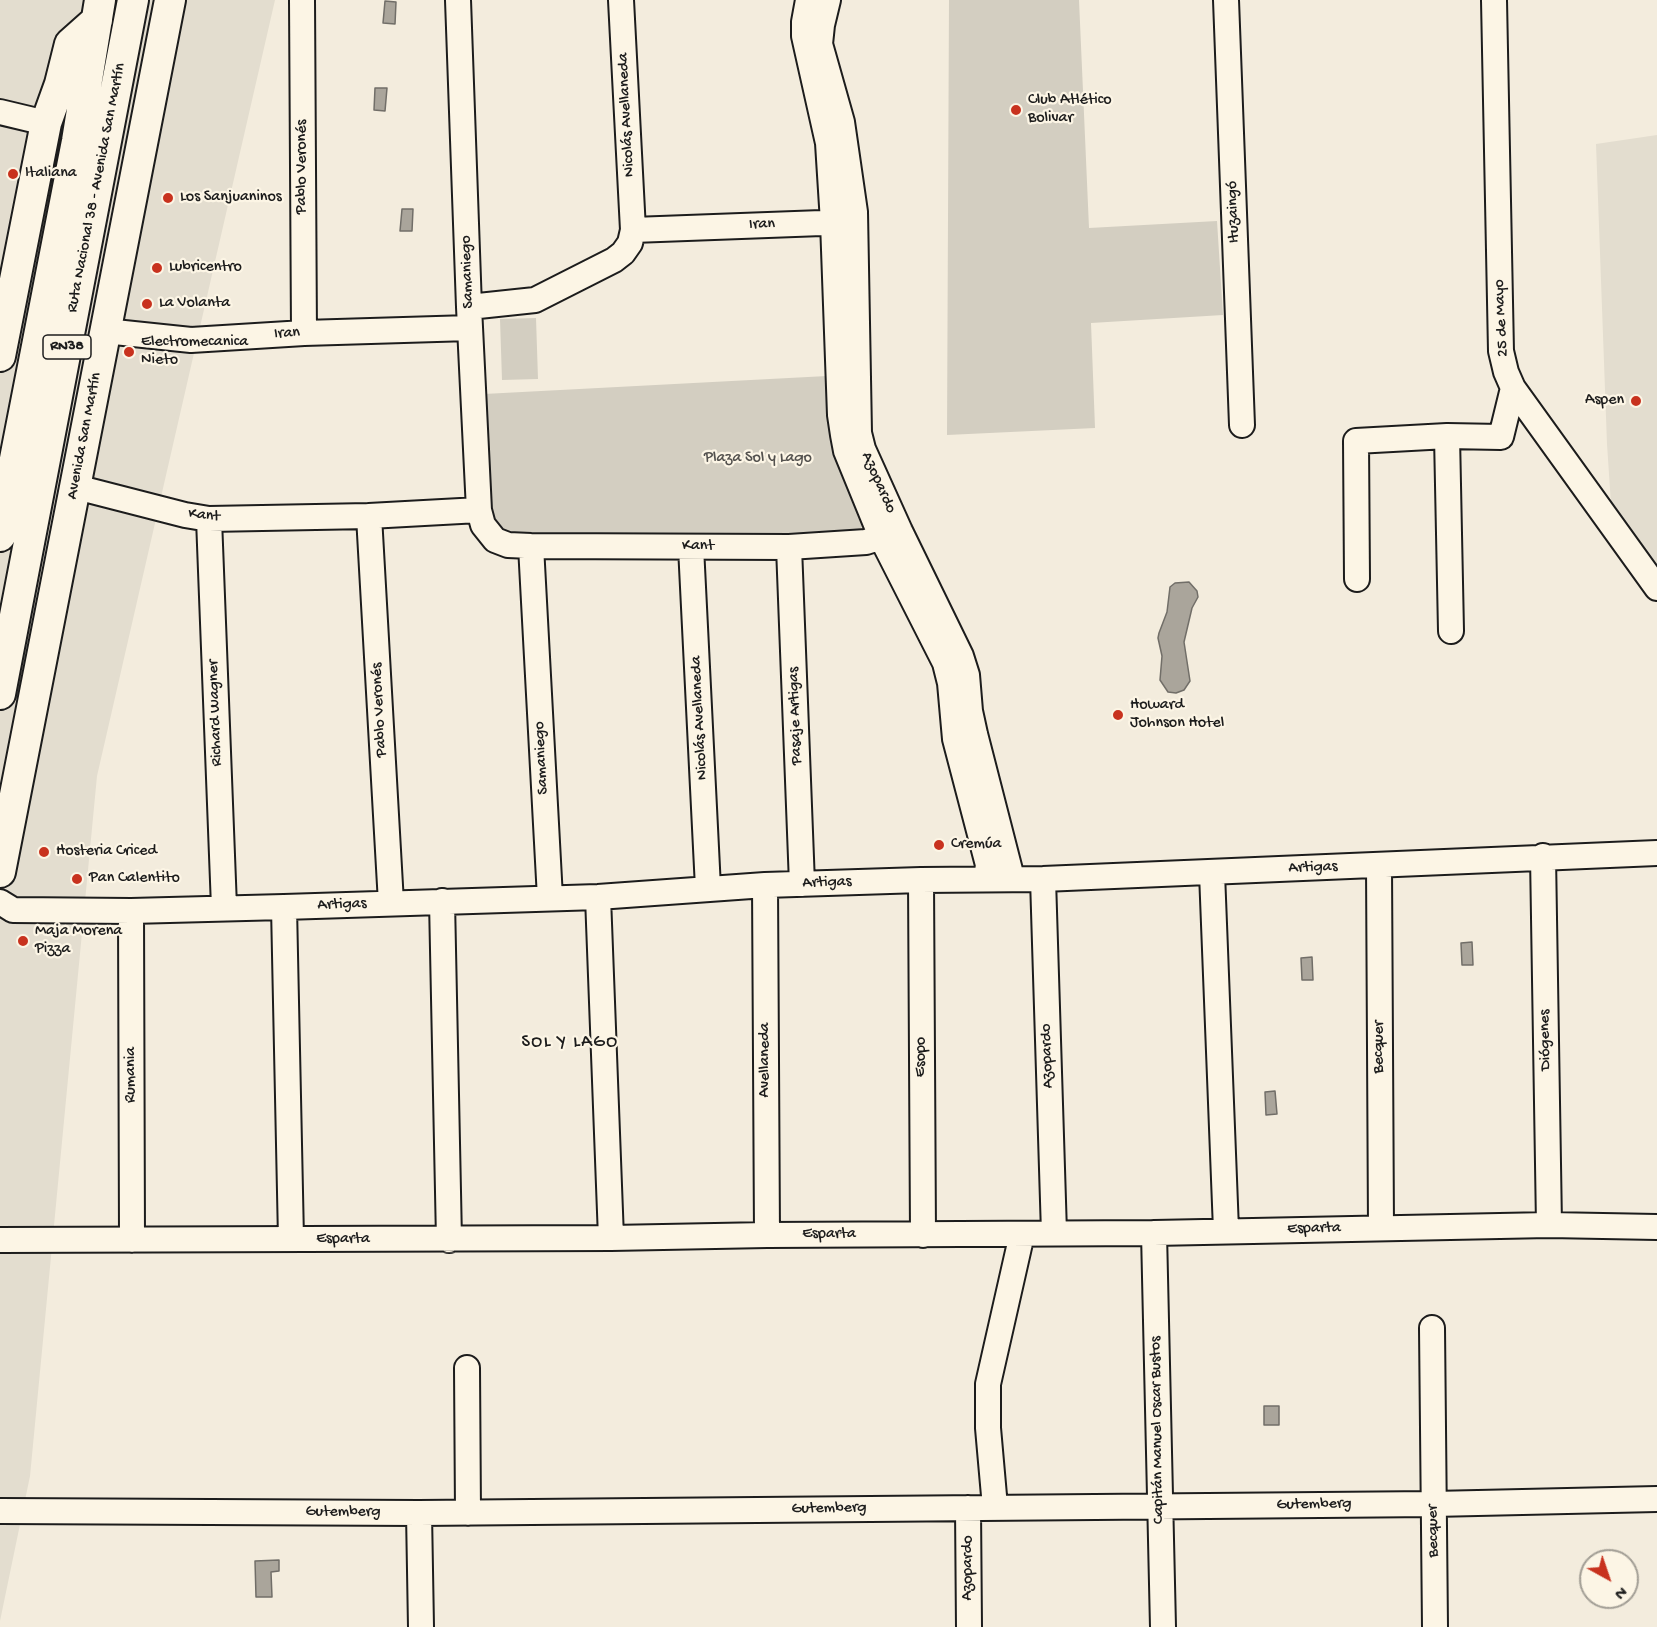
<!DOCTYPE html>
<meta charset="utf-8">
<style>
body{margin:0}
#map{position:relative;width:1657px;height:1627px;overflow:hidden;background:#f3ecdd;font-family:"Gochi Hand",sans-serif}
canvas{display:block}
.north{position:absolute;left:1579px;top:1549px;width:60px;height:60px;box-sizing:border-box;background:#fcf5e5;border:2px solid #a29e95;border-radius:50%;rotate:140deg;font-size:16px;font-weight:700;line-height:24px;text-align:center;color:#1c1c1c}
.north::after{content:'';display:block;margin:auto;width:21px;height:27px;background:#c8321e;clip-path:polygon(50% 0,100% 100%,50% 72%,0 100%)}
</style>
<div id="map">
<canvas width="1657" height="1627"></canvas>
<div class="north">N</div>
</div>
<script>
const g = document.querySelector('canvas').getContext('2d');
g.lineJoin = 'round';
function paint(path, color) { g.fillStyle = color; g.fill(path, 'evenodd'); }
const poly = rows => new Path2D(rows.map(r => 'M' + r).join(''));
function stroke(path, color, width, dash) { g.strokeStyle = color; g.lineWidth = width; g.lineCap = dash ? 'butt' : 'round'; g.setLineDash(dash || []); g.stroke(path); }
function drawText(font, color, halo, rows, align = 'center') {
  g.font = font + ' "Gochi Hand",sans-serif'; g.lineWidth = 4.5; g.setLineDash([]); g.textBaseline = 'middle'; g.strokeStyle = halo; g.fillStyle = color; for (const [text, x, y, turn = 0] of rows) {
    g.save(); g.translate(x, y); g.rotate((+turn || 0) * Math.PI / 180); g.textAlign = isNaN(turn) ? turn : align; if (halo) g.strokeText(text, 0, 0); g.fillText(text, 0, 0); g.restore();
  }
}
paint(poly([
 [0,0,275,0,97,776,30,1476,0,1621],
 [1657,135,1657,590,1614,549,1607,444,1596,144]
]), '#e3ddcf');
paint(poly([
 [949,0,1079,0,1089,228,1217,221,1223,315,1091,323,1095,428,947,435],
 [536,318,538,379,502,380,500,319],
 [827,376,867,523,857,531,793,539,506,537,491,524,484,394]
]), '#d3cec1');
const water = poly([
 [385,1,396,2,395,24,383,23,385,1],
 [375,88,387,88,385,111,374,110,375,88],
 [402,209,413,209,412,231,400,231,402,209],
 [1189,582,1197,591,1198,597,1192,608,1184,642,1190,681,1184,690,1176,693,1168,692,1160,680,1162,656,1158,638,1159,633,1167,612,1170,587,1175,583,1189,582],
 [1472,942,1473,965,1462,965,1461,943,1472,942],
 [1312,957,1313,980,1302,980,1301,958,1312,957],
 [1275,1091,1277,1114,1266,1115,1265,1092,1275,1091],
 [1264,1406,1279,1406,1279,1425,1264,1425,1264,1406],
 [279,1560,279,1571,271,1572,272,1597,256,1597,255,1561,279,1560]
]);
paint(water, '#aaa59b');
stroke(water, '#716e68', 1.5);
const minor = poly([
 [302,0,304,333],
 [458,0,469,307,479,510,483,525,495,540,508,545,531,546,789,547,866,542,900,531],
 [808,0,804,22,804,36,828,143,833,222,840,415,843,435,846,451,882,539,945,663,950,683,955,739,988,865,986,878],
 [828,0,822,25,820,44,842,122,855,212,859,433,863,449,900,531,961,656,967,675,970,711,975,734,1012,878],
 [1226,0,1242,425],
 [1494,0,1501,351,1506,372,1513,388,1657,588],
 [0,112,46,123],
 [633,230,849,222],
 [469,307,535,300,614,260,623,253,630,243,633,230,621,0],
 [105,331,191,340,304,333,470,328],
 [1447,436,1451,631],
 [76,487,185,515,209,519,369,516,479,510],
 [369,516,391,903],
 [209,519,224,907],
 [531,546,550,898],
 [691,547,708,888],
 [789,547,802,884],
 [1357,579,1356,441,1447,436,1501,437,1513,388],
 [1543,856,1549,1225],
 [1379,866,1381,1228],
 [1212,873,1226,1230],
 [1043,879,1054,1233],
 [921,880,923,1235],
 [765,885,767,1235],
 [598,897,611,1238],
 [442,901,449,1240],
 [0,902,13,910,131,911,284,907,598,897,765,885,921,880,1043,879,1657,853],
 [284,907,291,1239],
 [131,911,132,1240],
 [1154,1233,1163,1627],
 [0,1240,611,1238,767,1235,1154,1233,1549,1225,1657,1227],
 [1432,1328,1435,1627],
 [467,1368,468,1513],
 [995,1507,988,1428,988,1384,1022,1234],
 [968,1508,969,1627],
 [0,1511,419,1513,1433,1504,1657,1499],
 [419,1513,421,1627]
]);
const major = poly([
 [0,356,46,123,60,84,70,44,97,20],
 [0,536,77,141,100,0],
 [0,694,133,0],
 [0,872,170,0]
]);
stroke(minor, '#1c1c1c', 28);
stroke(major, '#1c1c1c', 34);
stroke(minor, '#fcf5e5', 24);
stroke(major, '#fcf5e5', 30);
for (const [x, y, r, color] of [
 [1016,110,6,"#c8321e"],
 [13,174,6,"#c8321e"],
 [168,198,6,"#c8321e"],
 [157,268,6,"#c8321e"],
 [147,304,6,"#c8321e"],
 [129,352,6,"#c8321e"],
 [1636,401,6,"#c8321e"],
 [1118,715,6,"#c8321e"],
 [939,845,6,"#c8321e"],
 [44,852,6,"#c8321e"],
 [77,879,6,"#c8321e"],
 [23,941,6,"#c8321e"]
]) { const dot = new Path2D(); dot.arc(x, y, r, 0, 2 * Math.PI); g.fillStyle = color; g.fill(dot); stroke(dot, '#fcf5e5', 2); }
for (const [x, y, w] of [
 [67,347,48]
]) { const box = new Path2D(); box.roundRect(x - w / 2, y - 12, w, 24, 4.5); g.fillStyle = '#fcf5e5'; g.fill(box); stroke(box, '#1c1c1c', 1.5); }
drawText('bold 15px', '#1c1c1c', null, [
 ["RN38",67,347]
]);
drawText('16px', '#1c1c1c', '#fcf5e5', [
 ["Club Atlético",1028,101],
 ["Bolivar",1028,119],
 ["Italiana",25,174],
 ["Los Sanjuaninos",180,198],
 ["Lubricentro",169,268],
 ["La Volanta",159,304],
 ["Electromecanica",141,343],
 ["Nieto",141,361],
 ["Aspen",1624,401,"right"],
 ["Howard",1130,706],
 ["Johnson Hotel",1130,724],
 ["Cremúa",951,845],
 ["Hosteria Criced",56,852],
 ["Pan Calentito",89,879],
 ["Maja Morena",35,932],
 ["Pizza",35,950]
], 'left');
drawText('16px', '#1c1c1c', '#fcf5e5', [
 ["Nicolás Avellaneda",627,115,-93],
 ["Pablo Veronés",303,167,-90],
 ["Ruta Nacional 38 - Avenida San Martín",97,188,-79],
 ["Ituzaingó",1234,212,-92],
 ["Iran",762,225,-2],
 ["Samaniego",468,272,-92],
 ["25 de Mayo",1502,318,-93],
 ["Iran",287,334,-4],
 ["Avenida San Martín",85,436,-79],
 ["Azopardo",878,483,66],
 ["Kant",204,516,6],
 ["Kant",698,547],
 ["Pablo Veronés",380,710,-93],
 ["Richard Wagner",216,713,-92],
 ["Pasaje Artigas",796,716,-92],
 ["Nicolás Avellaneda",700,718,-93],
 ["Samaniego",542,758,-93],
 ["Artigas",1313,868,-2],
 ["Artigas",827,883,-2],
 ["Artigas",342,905,-2],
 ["Diógenes",1546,1040,-91],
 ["Becquer",1380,1047,-90],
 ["Azopardo",1048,1056,-92],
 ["Esopo",922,1057,-90],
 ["Avellaneda",766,1060,-90],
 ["Rumania",132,1075,-90],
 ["Esparta",1314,1229,-1],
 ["Esparta",829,1235],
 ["Esparta",343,1240],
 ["Capitán Manuel Oscar Bustos",1158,1430,-91],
 ["Gutemberg",1314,1505,-1],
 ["Gutemberg",829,1509,-1],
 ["Gutemberg",343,1513],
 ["Becquer",1434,1531,-91],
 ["Azopardo",969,1568,-90]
]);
drawText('16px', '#53514e', '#fcf5e5', [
 ["Plaza Sol y Lago",758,459]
]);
g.letterSpacing = '1.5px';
drawText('18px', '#1c1c1c', '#fcf5e5', [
 ["SOL Y LAGO",570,1043]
]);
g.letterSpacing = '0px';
</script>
